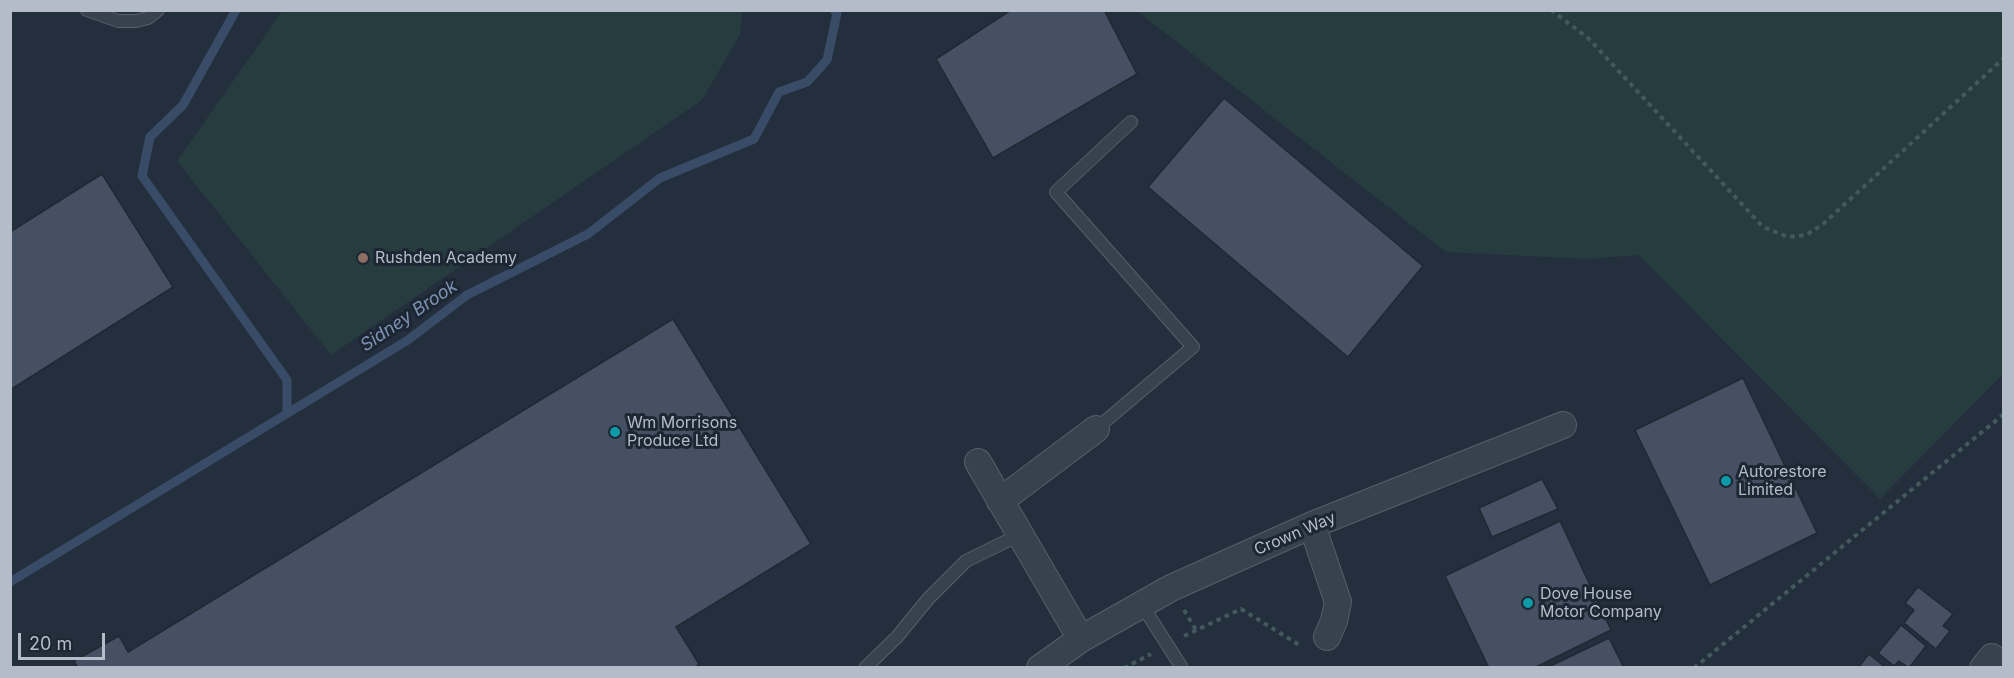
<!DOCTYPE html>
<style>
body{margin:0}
#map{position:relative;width:2014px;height:678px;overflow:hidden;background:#242f3e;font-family:Inter,sans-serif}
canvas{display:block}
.frame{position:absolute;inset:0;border:12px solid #b4bcc9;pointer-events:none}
.scale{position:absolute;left:18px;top:633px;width:87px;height:27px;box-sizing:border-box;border:3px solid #b4bcc9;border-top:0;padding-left:8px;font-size:18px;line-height:21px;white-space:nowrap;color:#b4bcc9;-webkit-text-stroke:4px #1d2633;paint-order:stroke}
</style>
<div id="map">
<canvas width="2014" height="678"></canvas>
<div class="frame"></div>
<div class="scale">20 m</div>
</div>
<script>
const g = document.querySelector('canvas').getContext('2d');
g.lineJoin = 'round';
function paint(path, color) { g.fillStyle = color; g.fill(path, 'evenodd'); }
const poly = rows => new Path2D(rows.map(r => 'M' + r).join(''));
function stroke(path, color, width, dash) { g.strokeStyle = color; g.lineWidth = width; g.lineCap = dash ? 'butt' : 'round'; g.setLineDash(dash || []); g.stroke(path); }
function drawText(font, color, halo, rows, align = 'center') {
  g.font = font + ' Inter,sans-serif'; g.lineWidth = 6; g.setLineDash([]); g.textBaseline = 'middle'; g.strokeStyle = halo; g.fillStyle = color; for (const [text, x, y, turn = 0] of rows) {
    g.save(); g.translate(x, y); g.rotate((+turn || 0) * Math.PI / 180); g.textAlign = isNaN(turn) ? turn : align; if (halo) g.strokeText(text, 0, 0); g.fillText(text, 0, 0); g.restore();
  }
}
paint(poly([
 [283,10,742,10,742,11,740,35,702,100,331,355,177,161],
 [1137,11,2003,11,2003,374,1880,499,1639,255,1587,259,1446,252]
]), '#263c3f');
stroke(poly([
 [236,10,183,105,150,137,142,176,287,380,287,413],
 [10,582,408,340,467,295,588,234,660,178,754,139,779,92,807,82,827,60,837,13,834,10]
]), '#394c67', 9);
const building = poly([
 [1011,10,1104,10,1137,74,993,158,936,59,1011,10],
 [1224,98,1423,266,1348,357,1148,187,1224,98],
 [102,174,173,287,10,390,10,232,102,174],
 [673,319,811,544,676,627,699,664,694,668,78,668,74,661,119,636,128,652,673,319],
 [1743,378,1817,533,1710,585,1635,430,1743,378],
 [1542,479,1558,509,1492,537,1479,508,1542,479],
 [1560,521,1611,630,1534,668,1489,668,1445,576,1560,521],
 [1918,587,1953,614,1943,626,1950,631,1936,649,1904,623,1914,610,1905,603,1918,587],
 [1901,625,1926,646,1909,668,1899,661,1894,666,1878,653,1901,625],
 [1609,638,1624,668,1546,668,1609,638],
 [1869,654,1886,668,1858,668,1869,654]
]);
paint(building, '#455162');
stroke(building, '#1f2835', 1.5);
const lane = poly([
 [87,10,118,21,136,21,148,18,158,10],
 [1096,429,1193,347,1056,192,1131,122],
 [1142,605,1182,668],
 [865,668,897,637,928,599,966,561,1019,535]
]);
const street = poly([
 [978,462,1081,639],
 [1000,501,1096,429],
 [1312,525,1338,602,1334,621,1327,637],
 [1040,668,1081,639,1171,588,1312,525,1563,425],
 [1983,668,1992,657]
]);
stroke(lane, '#565f6c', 14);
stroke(street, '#565f6c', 28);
stroke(poly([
 [1551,10,1588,38,1763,227,1788,237,1806,235,1822,225,2004,58],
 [1184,610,1196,630],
 [1184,636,1241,609,1301,646],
 [1124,668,1151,654],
 [1694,668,2004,414]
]), '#44595c', 4, [4.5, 4.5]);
stroke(lane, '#38414e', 12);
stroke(street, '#38414e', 26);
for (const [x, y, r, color] of [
 [363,258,6,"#8d6e63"],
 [615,432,6,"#0f9aa8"],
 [1726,481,6,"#0f9aa8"],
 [1528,603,6,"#0f9aa8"]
]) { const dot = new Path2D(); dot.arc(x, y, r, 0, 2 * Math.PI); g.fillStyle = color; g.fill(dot); stroke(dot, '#1d2633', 2); }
drawText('16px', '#b4bcc9', '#1d2633', [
 ["Rushden Academy",375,258],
 ["Wm Morrisons",627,423],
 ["Produce Ltd",627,441],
 ["Autorestore",1738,472],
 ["Limited",1738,490],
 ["Dove House",1540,594],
 ["Motor Company",1540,612]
], 'left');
drawText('16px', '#b4bcc9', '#1d2633', [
 ["Crown Way",1295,534,-23]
]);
drawText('italic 18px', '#7c92b1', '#1d2633', [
 ["Sidney Brook",409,316,-34]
]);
</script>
